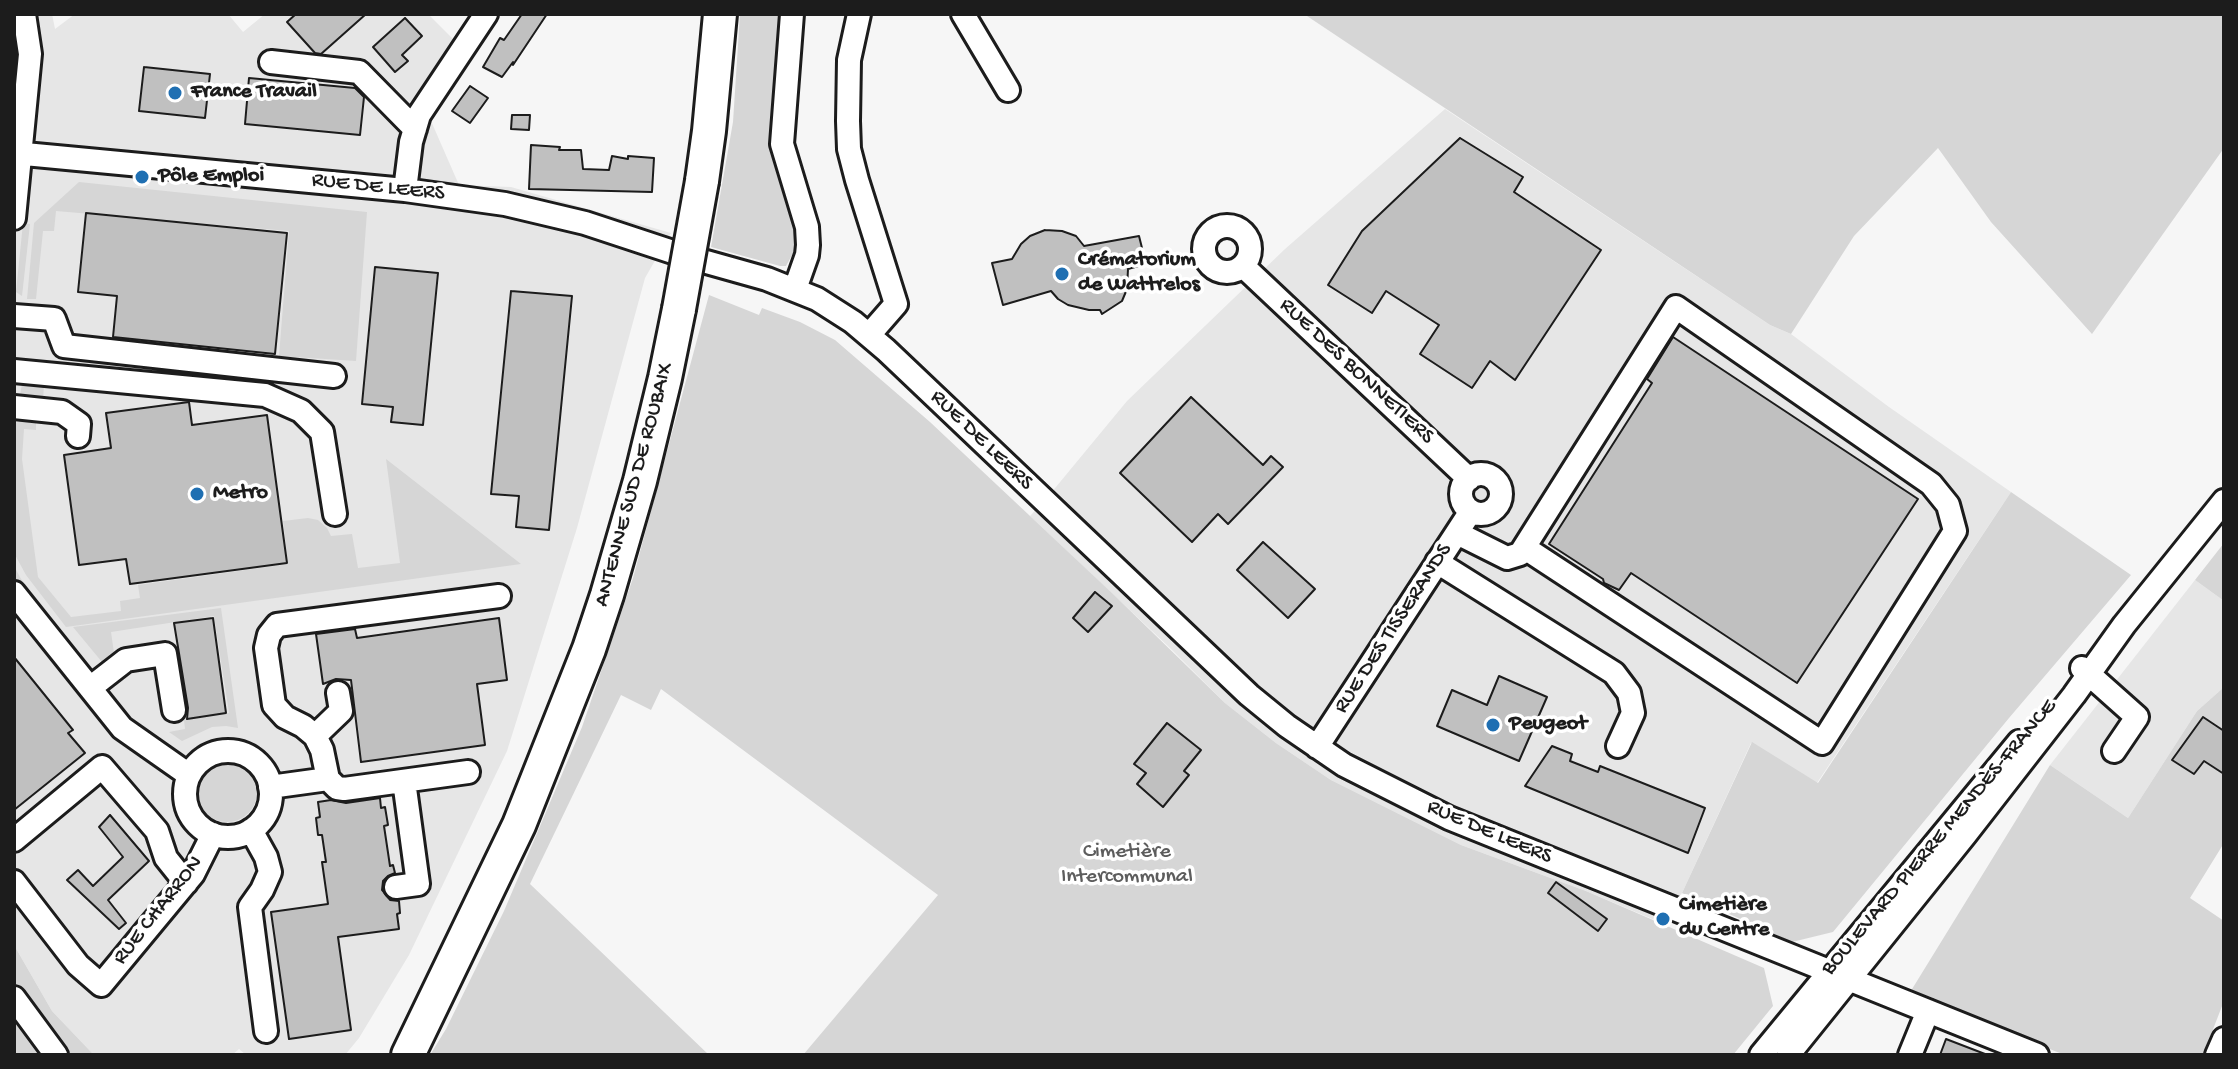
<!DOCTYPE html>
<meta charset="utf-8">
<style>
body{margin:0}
#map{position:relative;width:2238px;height:1069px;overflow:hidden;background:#f6f6f6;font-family:"Gochi Hand",sans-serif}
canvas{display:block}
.frame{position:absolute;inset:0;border:16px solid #1c1c1c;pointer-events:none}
</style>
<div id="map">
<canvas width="2238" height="1069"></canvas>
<div class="frame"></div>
</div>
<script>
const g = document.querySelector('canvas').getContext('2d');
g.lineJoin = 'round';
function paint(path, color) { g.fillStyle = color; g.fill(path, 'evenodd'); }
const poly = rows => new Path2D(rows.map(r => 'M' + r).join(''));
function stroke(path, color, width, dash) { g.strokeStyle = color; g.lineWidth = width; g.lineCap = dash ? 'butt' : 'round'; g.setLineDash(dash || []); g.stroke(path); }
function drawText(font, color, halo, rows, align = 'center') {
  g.font = font + ' "Gochi Hand",sans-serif'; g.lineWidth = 7; g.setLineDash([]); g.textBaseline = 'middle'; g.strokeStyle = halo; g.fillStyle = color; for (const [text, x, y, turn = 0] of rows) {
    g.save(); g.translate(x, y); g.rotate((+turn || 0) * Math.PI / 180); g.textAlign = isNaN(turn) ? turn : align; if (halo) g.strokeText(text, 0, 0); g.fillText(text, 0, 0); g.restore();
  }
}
paint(poly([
 [14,14,52,14,55,29,75,14,228,14,243,32,265,14,428,14,457,43,418,100,431,121,459,185,511,187,671,233,645,278,577,528,507,751,409,955,359,1038,345,1055,246,1055,239,1049,232,1055,94,1055,52,1011,14,945],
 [1445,109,1770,325,1791,334,1889,407,2011,492,1817,783,1751,743,1682,893,1657,921,1586,891,1461,845,1331,780,1276,743,1225,703,1170,648,1030,516,1051,493,1127,401,1285,249],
 [2195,580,2224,601,2224,687,2197,711,2128,818,2050,765]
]), '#e6e6e6');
paint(poly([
 [740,14,781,14,771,133,772,156,799,230,797,246,786,266,780,266,711,247,733,122],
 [1304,14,2224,14,2224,148,2092,334,1991,222,1938,148,1854,236,1791,334,1770,325],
 [79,182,367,212,356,361,279,356,289,231,56,211,54,231,43,231,36,299,27,299,34,223],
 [23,223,30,224,22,296,16,292],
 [709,295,759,315,762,308,800,322,835,340,930,422,1112,593,1225,703,1276,743,1331,780,1461,845,1586,891,1764,968,1773,1006,1733,1055,803,1055,938,895,661,689,651,710,621,695,530,884,709,1055,430,1055,446,1029,504,911,582,727,633,578],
 [26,383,44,384,43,402,19,401,22,384],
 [22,421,36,422,36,430,24,429,22,459,38,577,71,617,121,611,120,601,140,598,138,585,288,564,283,521,308,518,318,520,327,528,331,536,352,534,358,568,400,563,386,459,521,564,66,627,26,575,14,553,14,439,15,423],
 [2011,492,2131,575,2009,718,1833,932,1792,942,1682,893,1752,742,1818,783],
 [2224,543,2224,601,2195,580],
 [14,566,21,579,54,622,92,668,85,668,20,589,14,580],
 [221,608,238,728,226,726,212,727,182,741,169,732,185,729,184,720,229,713,214,616,111,632,114,653,102,662,73,627],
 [2224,687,2224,843,2190,898,2224,921,2224,1001,2203,1055,2065,1055,1909,994,2050,765,2128,818,2197,711],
 '197 792a30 30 0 1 1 60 0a30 30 0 1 1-60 0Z',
 [14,945,52,1011,94,1055,14,1055]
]), '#d6d6d6');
const building = poly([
 [296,14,366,14,321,54,315,53,287,22,296,14],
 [522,14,547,14,513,65,513,62,502,77,483,67,500,38,504,40,522,14],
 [405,18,422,36,402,55,408,61,395,72,373,47,405,18],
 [144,67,210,74,205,118,139,111,144,67],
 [249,78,355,88,364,97,360,135,245,124,249,78],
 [470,86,488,98,470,123,452,111,470,86],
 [512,115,530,115,529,130,511,129,512,115],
 [1460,138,1523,177,1514,192,1601,250,1515,380,1490,361,1472,388,1420,354,1439,325,1386,291,1372,313,1328,285,1362,231,1460,138],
 [531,145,560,147,559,150,581,150,583,169,609,170,612,156,628,159,628,156,654,158,652,192,529,189,531,145],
 [86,213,287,233,275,354,113,337,117,296,78,292,86,213],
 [1045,230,1062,231,1076,236,1084,246,1139,236,1146,264,1128,269,1127,289,1122,301,1102,314,1100,310,1089,310,1068,305,1058,299,1051,291,1003,305,992,263,1012,259,1021,244,1030,236,1045,230],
 [375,267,438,273,423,425,391,422,393,407,362,404,375,267],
 [511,291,572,296,549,530,516,527,519,496,491,494,511,291],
 [1673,337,1918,499,1797,683,1631,573,1619,590,1604,583,1603,579,1549,544,1652,383,1647,379,1673,337],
 [1191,397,1263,465,1271,456,1283,467,1228,524,1218,514,1192,542,1120,473,1191,397],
 [189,402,192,425,267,415,287,563,130,584,126,559,79,565,64,455,111,448,106,413,189,402],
 [1263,542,1315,589,1288,618,1237,570,1263,542],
 [1095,592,1112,606,1088,632,1073,618,1095,592],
 [213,618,226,713,187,719,188,708,174,623,213,618],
 [499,618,507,680,477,684,485,745,361,762,351,680,336,679,323,684,316,634,355,629,357,638,499,618],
 [14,657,73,730,68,733,85,753,14,810,14,657],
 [1499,676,1547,697,1519,761,1437,726,1452,690,1487,705,1499,676],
 [2203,717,2224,731,2224,774,2204,761,2194,774,2172,760,2203,717],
 [1167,723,1201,750,1184,771,1189,775,1163,807,1137,784,1146,773,1134,764,1167,723],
 [1552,746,1572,754,1570,761,1598,772,1600,766,1705,808,1688,853,1525,786,1552,746],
 [380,798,381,808,385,807,388,825,384,826,390,866,393,865,395,873,388,876,383,881,382,890,390,900,399,901,400,913,397,914,399,929,338,937,351,1030,289,1039,271,912,328,904,322,862,326,862,322,835,318,835,316,818,320,817,318,802,331,800,346,803,380,798],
 [110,815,149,861,108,900,126,923,119,929,67,880,78,870,93,886,123,857,99,827,110,815],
 [1556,882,1607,919,1598,931,1548,893,1556,882],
 [1946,1039,1985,1054,1985,1055,1940,1055,1946,1039]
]);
paint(building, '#c0c0c0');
stroke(building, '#1c1c1c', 2);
const minor = poly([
 [792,14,782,144,807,227,808,245,807,255,795,289],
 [859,14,849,60,848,121,849,149,857,180,896,304,869,335],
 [963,14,1008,90],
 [271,62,359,72,415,129],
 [14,153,405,190,505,204,585,223,685,256,767,279,817,299,853,322,886,350,1249,695,1287,726,1344,765,1449,818,2037,1055],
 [405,190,411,142,419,115,486,14],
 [14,218,30,54,24,14],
 '1204 249a23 23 0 1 1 46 0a23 23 0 1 1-46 0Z',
 [1243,266,1469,479],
 [14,316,54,319,64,346,334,376],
 [14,371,265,395,301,411,322,432,335,514],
 [14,407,62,412,79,424,78,436],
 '1461 494a20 20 0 1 1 40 0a20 20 0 1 1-40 0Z',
 [1457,533,1507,558,1520,554,1676,307,1931,484,1948,505,1955,531,1822,743,1525,548],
 [1437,562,1614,673,1629,693,1633,713,1618,746],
 [14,593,122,728,189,775],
 [2082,668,2137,717,2114,751],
 [90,688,126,660,165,654,174,710],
 [315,736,341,711,338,693],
 [1317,747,1471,511],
 '185 794a43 43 0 1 1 86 0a43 43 0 1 1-86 0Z',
 [328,779,337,788,344,789,468,772],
 [270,787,328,779,322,750,315,736,303,726,285,717,274,705,266,648,269,635,277,625,499,596],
 [251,830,266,857,270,872,262,890,250,907,266,1031],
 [14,840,102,767,157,831,166,858,186,883],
 [14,882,78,965,101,985,193,874,213,834],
 [396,887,418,884,404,781],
 [14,998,56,1055],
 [1761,1055,2019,742],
 [1788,1055,1965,835,2074,695,2124,625,2224,501],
 [1910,1055,1928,1011],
 [2217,1055,2224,1039]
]);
const highway = poly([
 [702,181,709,131,720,14],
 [408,1055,519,825,589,649,607,595,640,481,665,378,679,309]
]);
stroke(minor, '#1c1c1c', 28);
stroke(highway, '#1c1c1c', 38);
stroke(minor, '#fff', 22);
stroke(highway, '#fff', 32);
const highwayBridge = poly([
 [679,309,702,181]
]);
stroke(highwayBridge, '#1c1c1c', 38, []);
stroke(highwayBridge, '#fff', 32);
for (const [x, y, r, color] of [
 [175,93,8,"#1f6fb2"],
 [142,177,8,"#1f6fb2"],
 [1062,274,8,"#1f6fb2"],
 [197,494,8,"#1f6fb2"],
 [1493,725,8,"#1f6fb2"],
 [1663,919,8,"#1f6fb2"]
]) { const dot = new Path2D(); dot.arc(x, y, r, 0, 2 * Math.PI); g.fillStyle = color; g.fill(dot); stroke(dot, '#fff', 3); }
drawText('bold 22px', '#1c1c1c', '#fff', [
 ["France Travail",191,93],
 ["Pôle Emploi",158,177],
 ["Crématorium",1078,261],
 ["de Wattrelos",1078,286],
 ["Metro",213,494],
 ["Peugeot",1509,725],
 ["Cimetière",1679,906],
 ["du Centre",1679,931]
], 'left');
drawText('22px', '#1c1c1c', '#fff', [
 ["RUE DE LEERS",378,188,6],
 ["RUE DES BONNETIERS",1356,372,43],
 ["RUE DE LEERS",981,441,44],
 ["ANTENNE SUD DE ROUBAIX",635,485,-75],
 ["RUE DES TISSERANDS",1394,629,-57],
 ["RUE DE LEERS",1489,833,23],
 ["BOULEVARD PIERRE MENDÈS-FRANCE",1940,838,-50],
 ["RUE CHARRON",159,911,-52]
]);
drawText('22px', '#5d5d5d', '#fff', [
 ["Cimetière",1127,853],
 ["Intercommunal",1127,878]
]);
</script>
